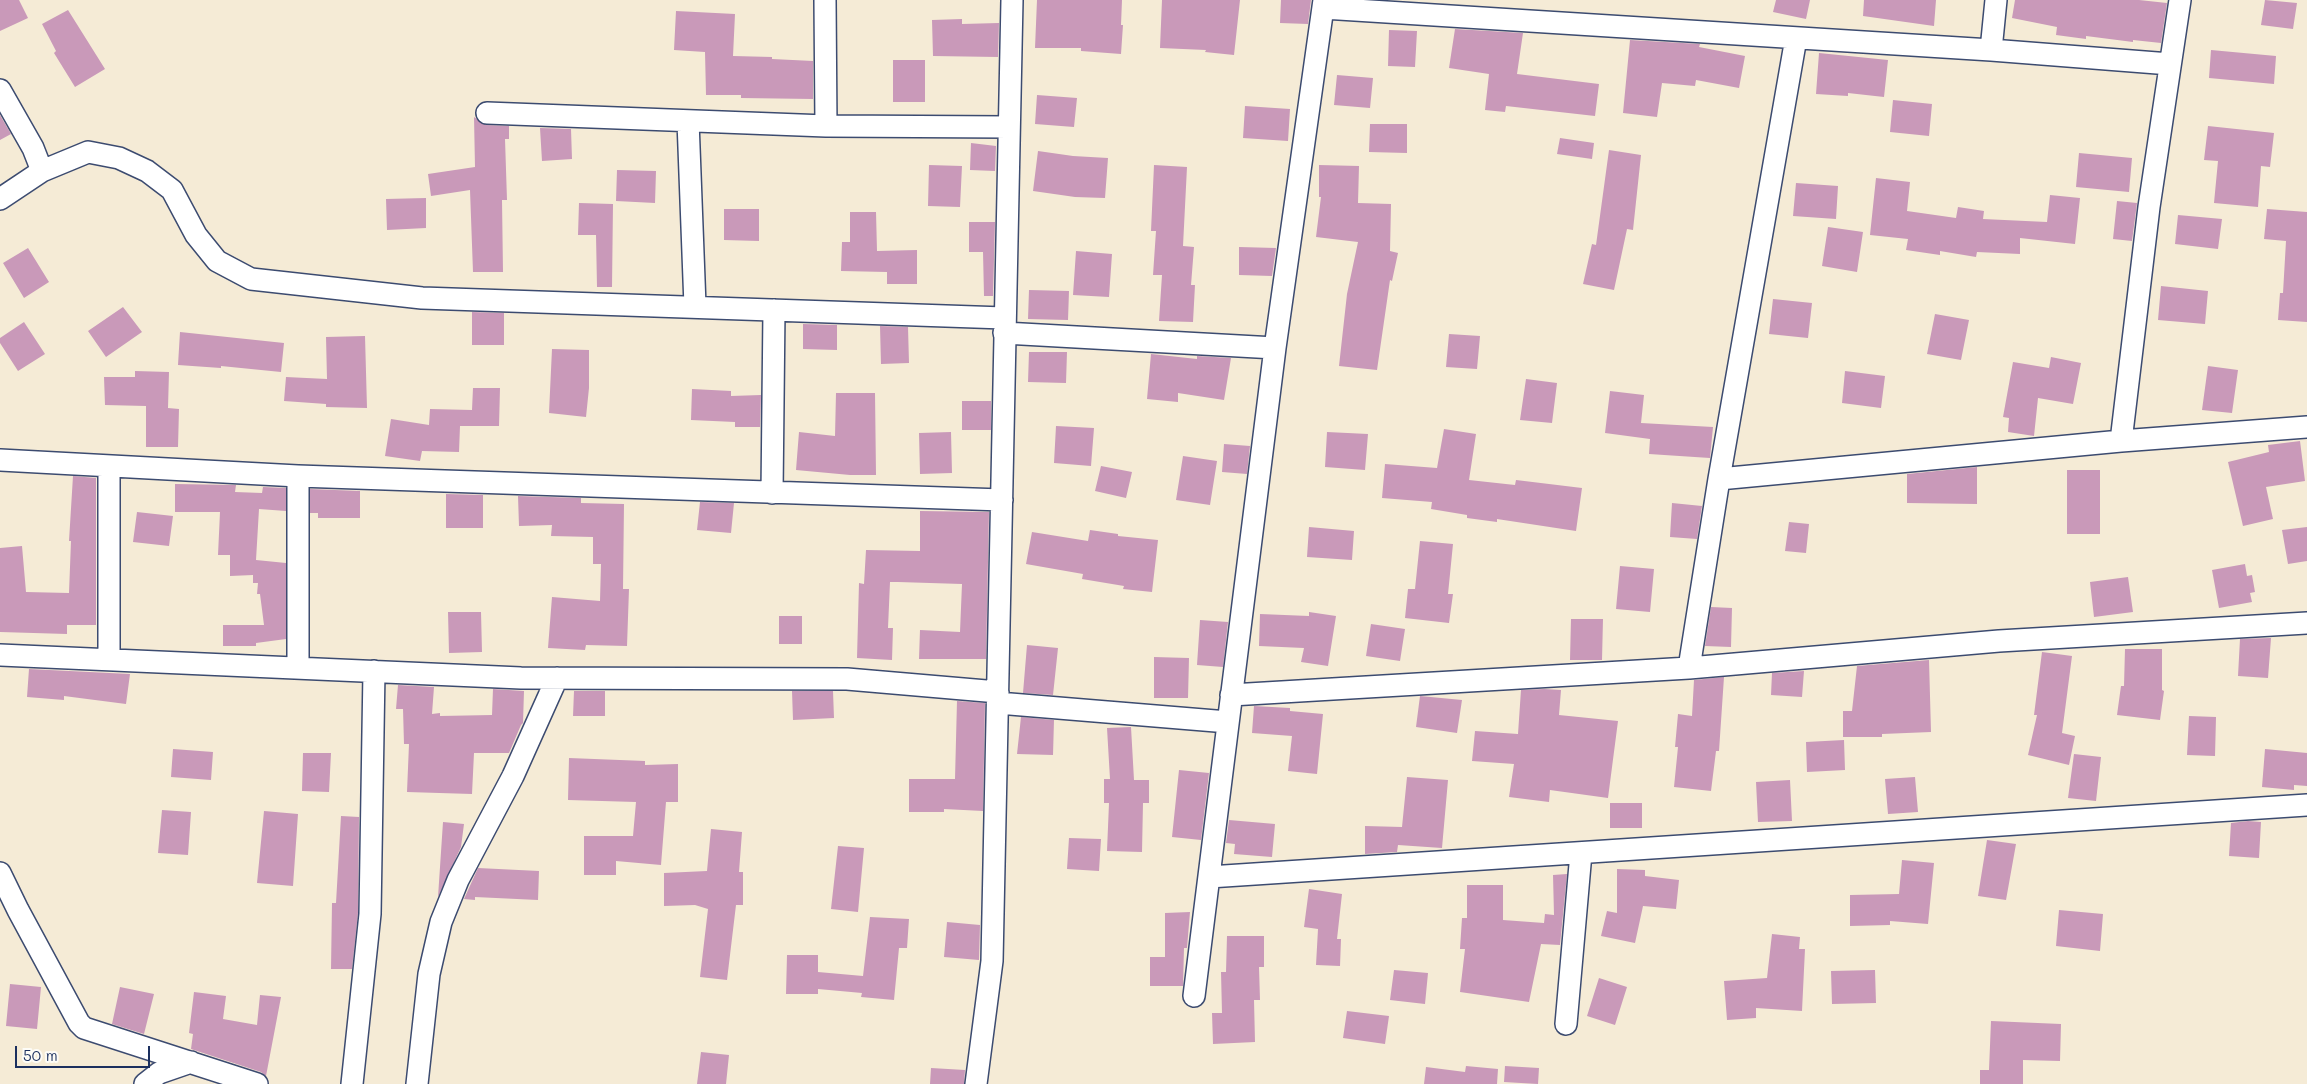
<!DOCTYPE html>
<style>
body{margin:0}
#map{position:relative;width:2307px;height:1084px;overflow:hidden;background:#f5ebd6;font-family:Mali,sans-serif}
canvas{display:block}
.scale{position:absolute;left:15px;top:1046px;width:135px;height:22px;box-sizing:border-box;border:2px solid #1b2f5e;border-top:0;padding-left:6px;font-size:15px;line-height:18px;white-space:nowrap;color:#1b2f5e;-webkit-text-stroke:4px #fdfcf7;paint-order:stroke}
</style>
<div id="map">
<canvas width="2307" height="1084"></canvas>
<div class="scale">50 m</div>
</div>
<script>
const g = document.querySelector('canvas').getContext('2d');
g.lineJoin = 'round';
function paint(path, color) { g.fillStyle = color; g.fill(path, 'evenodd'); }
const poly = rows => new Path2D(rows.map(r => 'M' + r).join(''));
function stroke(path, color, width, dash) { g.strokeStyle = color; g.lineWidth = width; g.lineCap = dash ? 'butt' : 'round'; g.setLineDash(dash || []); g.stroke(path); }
paint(poly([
 [0,0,19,0,28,18,0,31],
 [1037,0,1122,0,1121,25,1123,25,1121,54,1081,51,1081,48,1035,48],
 [1162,0,1240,0,1234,55,1205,52,1206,50,1160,48],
 [1281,0,1311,0,1308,24,1280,23],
 [1776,0,1810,0,1806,19,1773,12],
 [1864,0,1936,0,1934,26,1863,16],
 [2015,0,2139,0,2167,3,2161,43,2133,40,2133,42,2086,36,2086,39,2056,35,2057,27,2012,18],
 [2265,0,2297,3,2293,29,2261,25],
 [68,10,105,69,75,87,54,53,56,51,42,24],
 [676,11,735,14,733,56,772,57,772,59,813,61,813,99,741,98,741,95,706,95,705,52,674,50],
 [962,19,962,24,999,23,998,57,933,56,932,20],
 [1455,29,1523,33,1517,74,1599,84,1595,116,1506,106,1505,112,1485,110,1489,74,1449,68],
 [1389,30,1417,31,1415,67,1388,66],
 [1630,40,1700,44,1699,47,1745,56,1739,88,1696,80,1695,86,1662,83,1657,117,1623,113],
 [2211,50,2276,56,2274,84,2209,78],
 [1819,53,1888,60,1884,97,1848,93,1848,96,1816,94],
 [893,60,925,60,925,102,893,102],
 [1337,75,1373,78,1370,108,1334,105],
 [1037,95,1077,98,1074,127,1035,124],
 [1893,100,1932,104,1929,136,1890,132],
 [1245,106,1290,109,1288,141,1243,138],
 [0,115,11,134,0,140],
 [474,117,486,125,509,126,509,139,505,139,507,200,502,200,503,272,473,272,470,190,431,196,428,174,475,167],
 [1370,124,1407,124,1407,153,1369,152],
 [2208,126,2274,133,2270,167,2261,166,2258,207,2214,203,2218,161,2204,160],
 [540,128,571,129,572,159,542,161],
 [1560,138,1594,143,1592,159,1557,154],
 [971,143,996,146,995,171,970,170],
 [1609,150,1641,155,1633,230,1627,229,1614,290,1583,284,1592,244,1596,245],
 [1038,151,1073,156,1108,158,1105,198,1075,197,1033,191],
 [2079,153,2132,158,2129,192,2076,187],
 [929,165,962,166,960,207,928,206],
 [1154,165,1187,167,1183,246,1194,247,1191,285,1195,285,1193,322,1159,321,1162,275,1153,275,1156,231,1151,231],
 [1319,165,1359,166,1358,203,1391,204,1390,251,1398,253,1392,281,1390,280,1377,370,1339,366,1347,294,1358,242,1316,237,1321,197,1319,197],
 [617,170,656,171,655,203,616,201],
 [1876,178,1910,182,1907,211,1956,218,1958,207,1984,211,1983,219,2047,222,2050,195,2080,198,2075,244,2020,238,2020,254,1977,252,1976,257,1940,251,1940,255,1906,250,1908,239,1870,235],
 [1796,183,1838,186,1836,219,1793,216],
 [426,198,426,228,387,230,386,199],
 [2117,201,2137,203,2132,241,2113,239],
 [579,203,613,204,612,287,597,287,596,235,578,235],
 [724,209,759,209,759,241,724,240],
 [2267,209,2307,212,2307,322,2278,320,2280,293,2283,293,2286,241,2264,239],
 [850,212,876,212,877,251,917,250,917,284,887,284,887,272,841,271,842,242,850,242],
 [2178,215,2222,219,2218,249,2175,244],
 [969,222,995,222,993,296,984,296,983,252,969,252],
 [1828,227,1863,232,1857,272,1822,266],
 [1239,247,1276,248,1272,276,1239,275],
 [28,248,49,282,24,298,3,263],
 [1076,251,1112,254,1109,297,1073,295],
 [2161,286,2208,291,2205,324,2158,320],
 [1029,290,1069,291,1068,320,1028,319],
 [1773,299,1812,303,1808,338,1769,334],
 [123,307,142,332,106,357,88,331],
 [472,312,504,313,504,345,472,345],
 [1935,314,1969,320,1961,360,1927,354],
 [24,322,45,354,18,371,0,343,0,338],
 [803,324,837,325,837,350,803,349],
 [880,326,908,327,909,363,881,364],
 [180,332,284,343,281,372,221,366,221,368,178,365],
 [1449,334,1480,336,1477,369,1446,367],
 [365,336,367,408,326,407,326,404,284,401,286,377,327,379,326,337],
 [552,349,589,350,589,388,586,417,549,413],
 [1029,352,1067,352,1066,383,1028,382],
 [1151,354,1197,359,1197,356,1231,358,1224,400,1178,393,1178,402,1147,399],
 [2051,357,2081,363,2073,404,2038,398,2034,436,2008,432,2009,418,2003,417,2013,362,2049,368],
 [2208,366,2238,370,2232,413,2202,410],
 [135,371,169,372,168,408,179,409,178,447,146,447,146,406,105,405,104,377,135,377],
 [1845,371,1885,376,1881,408,1842,403],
 [1526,379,1557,383,1552,423,1520,420],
 [473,388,500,388,499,426,460,426,459,452,422,451,420,461,385,456,391,419,429,425,430,409,472,410],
 [692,389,731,391,731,396,761,395,760,427,735,427,735,422,691,420],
 [1610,391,1644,395,1641,423,1713,427,1710,458,1649,454,1650,439,1605,433],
 [836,393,875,393,876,475,850,475,796,470,799,432,835,436],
 [962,401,991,401,991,430,962,430],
 [1056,426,1094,428,1091,466,1054,463],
 [1444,429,1476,434,1469,480,1515,485,1516,480,1582,488,1576,531,1497,519,1497,522,1467,518,1467,515,1431,509,1432,502,1382,498,1385,464,1437,468],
 [951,432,952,473,920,474,919,433],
 [1327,432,1368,434,1365,470,1325,467],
 [2300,441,2305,481,2266,487,2273,519,2243,526,2228,462,2269,452,2268,445],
 [1224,444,1250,446,1247,474,1222,472],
 [1183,456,1217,461,1210,505,1176,500],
 [1101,466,1132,472,1126,498,1095,491],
 [1977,467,1977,504,1907,503,1907,474],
 [2067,470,2100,470,2100,534,2067,534],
 [73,476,96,478,96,625,67,625,67,634,0,632,0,548,22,546,26,592,69,593,71,541,69,541],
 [175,484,236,485,235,492,262,493,263,487,286,488,286,511,259,509,256,560,286,563,286,639,256,643,256,646,223,646,223,625,264,625,260,594,257,594,258,583,253,583,253,575,230,576,230,555,218,555,220,512,175,512],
 [310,489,360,491,360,518,318,518,318,513,310,513],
 [446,494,483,495,483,528,446,528],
 [518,496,581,498,581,503,624,504,623,589,629,589,627,646,586,645,585,650,548,648,552,597,600,601,601,564,593,564,593,537,551,536,552,525,519,526],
 [700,502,734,503,731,533,697,530],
 [1672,503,1702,506,1697,539,1670,537],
 [920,511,989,512,986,659,919,659,920,630,960,632,962,584,898,582,890,582,888,628,893,628,892,660,857,658,859,583,864,584,866,550,920,551],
 [137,512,173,516,169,546,133,542],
 [1789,522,1809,524,1806,553,1785,551],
 [1309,527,1354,531,1352,560,1307,557],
 [2307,527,2307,561,2288,564,2282,530],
 [1090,530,1118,534,1118,536,1158,540,1152,592,1123,589,1124,586,1082,579,1083,574,1026,564,1032,532,1088,541],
 [1420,541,1453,544,1448,594,1453,594,1449,623,1405,618,1408,589,1415,589],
 [2245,564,2247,576,2252,575,2255,592,2250,593,2252,602,2219,608,2212,570],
 [1620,566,1654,569,1650,612,1616,609],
 [2128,577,2133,612,2094,617,2090,582],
 [1711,607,1732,608,1731,647,1705,646],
 [448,612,481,612,482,652,449,653],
 [1309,612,1336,616,1328,666,1301,662,1304,648,1259,646,1260,614,1309,616],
 [779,616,802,616,802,644,779,644],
 [1571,619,1603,619,1602,660,1570,660],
 [1200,620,1228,622,1223,667,1197,665],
 [1371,624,1405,629,1400,661,1366,656],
 [2271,638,2268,678,2238,676,2240,639],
 [1027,645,1058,648,1053,695,1023,693],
 [2125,649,2162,649,2162,690,2164,691,2160,720,2117,715,2121,686,2124,686],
 [2042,652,2072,656,2062,733,2075,736,2069,765,2028,755,2037,715,2034,715],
 [1154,657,1189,658,1188,698,1154,698],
 [1929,660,1931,732,1882,734,1882,737,1843,737,1843,711,1852,711,1857,666],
 [29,669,130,674,126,704,64,696,64,700,27,697],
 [1804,671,1802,697,1771,695,1772,673],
 [1724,677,1719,751,1716,751,1711,791,1674,787,1678,747,1675,747,1678,714,1692,716,1694,680],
 [398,685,434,687,432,714,440,713,440,716,492,715,493,689,524,691,523,723,521,725,509,753,474,753,472,794,407,792,409,744,404,744,403,709,396,709],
 [1544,689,1561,690,1559,715,1618,721,1608,798,1550,790,1549,802,1509,797,1514,764,1472,761,1475,731,1518,734,1521,690],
 [574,691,605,691,605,716,573,716],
 [792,691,833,691,834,718,793,720],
 [1420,696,1462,700,1457,733,1416,727],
 [957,701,985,703,983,811,944,809,944,812,909,812,909,779,955,779],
 [1254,706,1290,708,1290,711,1323,714,1317,774,1288,771,1292,736,1252,733],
 [2189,716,2216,717,2215,756,2187,755],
 [1021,717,1054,720,1053,755,1017,754],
 [1131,727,1134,780,1149,780,1149,803,1143,803,1142,852,1107,851,1109,803,1104,803,1104,779,1110,779,1107,728],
 [1844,740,1845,770,1807,772,1806,742],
 [173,749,213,752,211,780,171,777],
 [2265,749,2307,753,2307,786,2294,785,2294,790,2262,787],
 [303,753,331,753,329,792,302,791],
 [2074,754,2101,757,2096,801,2068,798],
 [569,758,645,761,645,765,678,764,678,802,666,802,661,865,616,861,616,875,584,875,584,836,633,836,636,802,568,800],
 [1179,770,1209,773,1201,840,1172,837],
 [1407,777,1448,780,1442,848,1398,845,1397,852,1365,854,1365,826,1402,827],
 [1915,777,1918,812,1888,814,1885,779],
 [1790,780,1792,821,1758,822,1756,782],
 [1610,803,1642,803,1642,828,1610,828],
 [162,810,191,812,188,855,158,853],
 [264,811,298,814,293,886,257,883],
 [341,816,359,817,358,913,352,969,331,969,332,903,336,903],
 [1229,820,1275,824,1272,857,1234,854,1235,844,1226,843],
 [2248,821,2261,822,2259,858,2229,856,2231,823],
 [443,822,464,824,461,847,438,897],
 [711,829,742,832,739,872,743,872,743,905,736,905,727,980,700,977,708,909,695,905,664,906,664,873,707,871],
 [1069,838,1101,839,1099,871,1067,869],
 [1987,840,2016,844,2006,900,1978,896],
 [838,846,864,848,858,912,831,909],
 [1902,860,1934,863,1928,924,1890,921,1890,925,1850,926,1850,895,1899,894],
 [478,868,539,871,538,900,475,897,475,900,464,899],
 [1617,869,1645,870,1645,876,1679,880,1676,909,1643,906,1635,943,1601,936,1607,911,1617,913],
 [1567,874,1560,945,1541,944,1529,1002,1460,992,1465,949,1460,949,1462,918,1467,918,1467,885,1503,885,1503,920,1544,923,1545,914,1554,915,1553,875],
 [1309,889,1342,894,1337,939,1341,939,1340,966,1316,965,1318,929,1304,927],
 [2059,910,2103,914,2100,951,2056,946],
 [1190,912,1187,948,1184,948,1183,986,1150,986,1150,957,1165,957,1165,913],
 [870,917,909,919,907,948,899,948,894,1000,861,997,862,993,818,989,818,994,786,994,787,955,818,955,818,972,863,976],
 [947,922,980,925,979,960,944,957],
 [1772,934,1800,937,1799,949,1805,949,1802,1011,1756,1008,1756,1018,1727,1020,1724,981,1767,978],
 [1227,936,1264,936,1264,967,1259,967,1260,1000,1254,1000,1255,1042,1213,1044,1212,1013,1222,1013,1221,972,1226,972],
 [1394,970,1428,973,1425,1004,1390,1000],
 [1875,970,1876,1003,1832,1004,1831,971],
 [1599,978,1627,987,1615,1025,1587,1016],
 [10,984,41,987,37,1029,6,1026],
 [120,987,154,994,144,1034,112,1024],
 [194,992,226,996,223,1019,257,1025,260,995,281,997,266,1076,261,1072,191,1049,193,1034,189,1033],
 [1347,1011,1389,1016,1385,1044,1343,1038],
 [1991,1021,2061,1024,2060,1061,2023,1060,2023,1084,1980,1084,1980,1070,1989,1070],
 [701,1052,729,1055,726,1084,697,1084],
 [1466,1066,1498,1069,1497,1084,1424,1084,1426,1067,1465,1072],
 [1505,1066,1539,1068,1538,1084,1504,1082],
 [931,1068,965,1070,964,1084,930,1084]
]), '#c999b9');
const street = poly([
 [825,0,826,126],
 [1323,8,1991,50,2170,64],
 [1991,50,1996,0],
 [0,90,33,148,42,171],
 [487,113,826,126,1009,127],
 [688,121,695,306],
 [0,199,42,171,88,152,119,158,147,171,172,190,196,235,217,261,251,279,422,298,1004,318],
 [1004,333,1275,348],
 [2121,441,2149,207,2180,0],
 [0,460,298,476,1002,500],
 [109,467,109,659],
 [1719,479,2121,441,2307,427],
 [772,493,774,310],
 [0,655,521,678,847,679,998,692],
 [298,667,298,476],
 [1689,668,1719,479,1796,38],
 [1231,695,1689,668,1999,641,2307,623],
 [998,703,1228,722],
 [0,873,18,910,79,1023,84,1028,257,1084],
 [1209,877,2307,805],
 [1194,996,1275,348,1324,0],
 [1566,1024,1581,853],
 [145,1084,159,1073,191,1062],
 [352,1084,370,914,374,671],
 [417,1084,429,974,441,922,458,880,513,776,557,678],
 [976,1084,992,961,1012,0]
]);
stroke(street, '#3c4b70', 24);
stroke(street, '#fff', 21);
</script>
